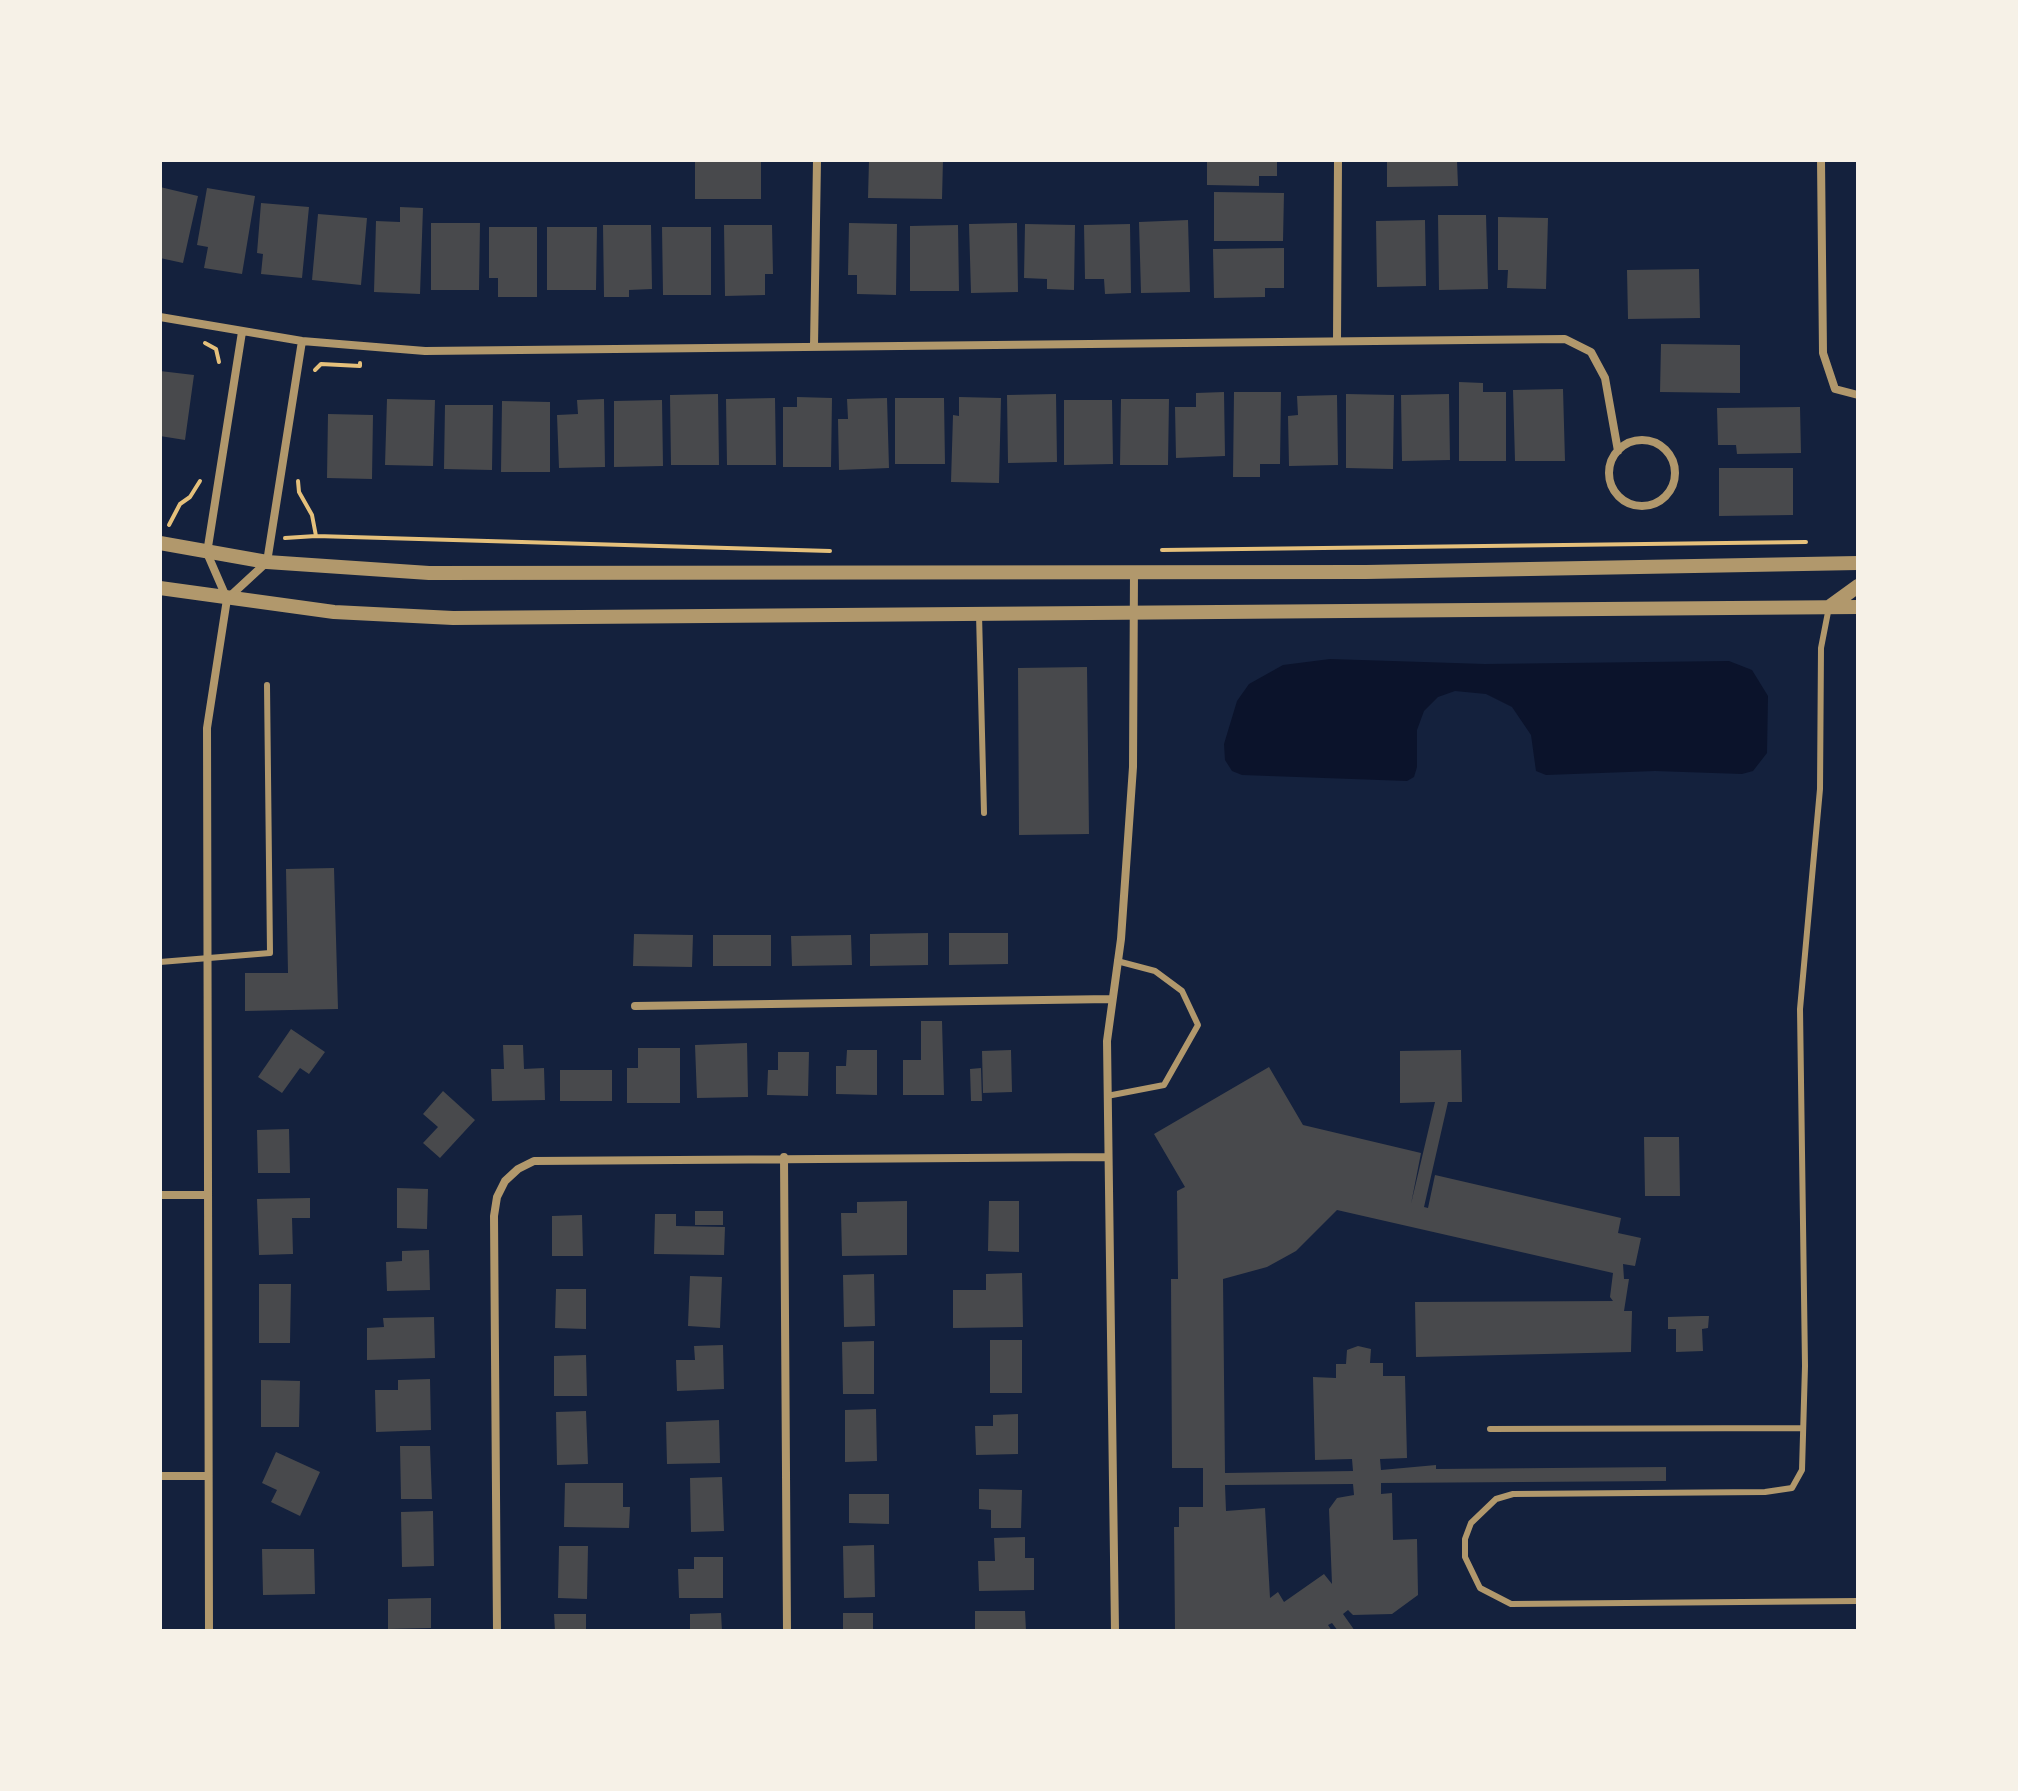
<!DOCTYPE html>
<style>
body{margin:0}
#map{position:relative;width:2018px;height:1791px;overflow:hidden;background:#14213d;font-family:Jost,sans-serif}
canvas{display:block}
.frame{position:absolute;inset:0;border:162px solid #f6f1e7;pointer-events:none}
</style>
<div id="map">
<canvas width="2018" height="1791"></canvas>
<div class="frame"></div>
</div>
<script>
const g = document.querySelector('canvas').getContext('2d');
g.lineJoin = 'round';
function paint(path, color) { g.fillStyle = color; g.fill(path, 'evenodd'); }
const poly = rows => new Path2D(rows.map(r => 'M' + r).join(''));
function stroke(path, color, width, dash) { g.strokeStyle = color; g.lineWidth = width; g.lineCap = dash ? 'butt' : 'round'; g.setLineDash(dash || []); g.stroke(path); }
paint(poly([
 [1330,659,1485,664,1729,661,1752,670,1768,696,1767,753,1753,771,1742,774,1655,771,1546,775,1536,771,1531,735,1512,707,1486,694,1455,691,1438,697,1424,711,1417,730,1417,767,1414,777,1407,781,1242,775,1232,771,1225,760,1224,744,1237,701,1249,684,1283,665]
]), '#0b132b');
paint(poly([
 [695,160,761,160,761,199,695,199],
 [869,160,943,160,942,199,868,198],
 [1207,160,1277,160,1277,176,1259,176,1259,186,1207,185],
 [1387,160,1457,160,1458,186,1387,187],
 [160,187,198,196,183,263,160,258],
 [207,188,255,196,242,274,204,268,208,247,197,245],
 [1214,192,1284,193,1283,241,1214,241],
 [261,203,309,207,302,278,261,274,263,254,257,253],
 [400,207,423,208,420,294,374,292,376,221,400,222],
 [318,214,367,218,361,285,312,280],
 [1438,215,1486,215,1488,289,1439,290],
 [1498,217,1548,218,1546,289,1507,288,1508,270,1498,270],
 [1188,220,1190,292,1141,293,1139,222],
 [1425,220,1426,286,1377,287,1376,221],
 [431,223,480,223,479,290,431,290],
 [849,223,897,224,896,295,857,294,857,275,848,275],
 [1017,223,1018,292,971,293,969,224],
 [1025,224,1075,225,1074,290,1047,289,1047,279,1024,278],
 [1130,224,1131,293,1105,294,1104,279,1085,279,1084,225],
 [603,225,651,225,652,289,629,290,629,297,604,297],
 [724,225,772,225,773,274,765,274,765,295,725,296],
 [958,225,959,291,910,291,910,226],
 [489,227,537,227,537,297,498,297,498,278,489,278],
 [547,227,597,227,596,290,547,290],
 [662,227,711,227,711,295,663,295],
 [1284,248,1284,288,1265,288,1265,297,1214,298,1213,249],
 [1699,269,1700,318,1628,319,1627,270],
 [1661,344,1740,345,1740,393,1660,392],
 [160,371,194,375,185,440,160,436],
 [1459,382,1483,383,1483,392,1506,392,1506,461,1459,461],
 [1563,389,1565,461,1515,461,1513,390],
 [1224,392,1225,456,1176,458,1175,407,1196,407,1196,393],
 [1234,392,1281,392,1280,464,1260,464,1260,477,1233,477],
 [718,394,719,465,671,465,670,395],
 [1056,394,1057,462,1008,463,1007,395],
 [1346,394,1394,395,1393,469,1346,468],
 [1449,394,1450,460,1402,461,1401,395],
 [1337,395,1338,465,1289,466,1288,416,1298,415,1297,396],
 [797,397,832,398,831,467,783,467,783,407,797,407],
 [959,397,1001,398,999,483,951,482,953,415,959,416],
 [775,398,776,465,727,465,726,399],
 [887,398,889,468,839,470,838,419,848,419,847,399],
 [895,398,944,398,945,464,895,464],
 [387,399,435,400,433,466,385,465],
 [604,399,605,467,559,468,557,415,578,414,577,400],
 [1121,399,1169,399,1168,465,1120,465],
 [662,400,663,466,614,467,614,401],
 [1064,400,1112,400,1113,464,1064,465],
 [502,401,550,402,550,472,501,472],
 [445,405,493,405,492,470,444,469],
 [1800,407,1801,453,1737,454,1736,445,1718,445,1717,408],
 [328,414,373,415,372,479,327,478],
 [1719,468,1793,468,1793,515,1719,516],
 [1087,667,1089,834,1019,835,1018,668],
 [334,868,338,1009,245,1011,245,973,288,973,286,869],
 [928,933,928,965,870,966,870,934],
 [949,933,1008,933,1008,964,949,965],
 [634,934,693,935,692,967,633,966],
 [713,935,771,935,771,966,713,966],
 [851,935,852,965,792,966,791,936],
 [921,1021,942,1021,944,1095,903,1095,903,1060,921,1060],
 [291,1029,325,1052,309,1074,300,1068,282,1093,258,1077],
 [747,1043,748,1097,697,1098,695,1045],
 [503,1045,523,1045,524,1069,544,1068,545,1100,492,1101,491,1069,504,1069],
 [638,1048,680,1048,680,1103,627,1103,627,1068,638,1068],
 [847,1050,877,1050,877,1095,836,1094,836,1066,846,1066],
 [1011,1050,1012,1092,983,1093,982,1051],
 [1461,1050,1462,1102,1448,1102,1424,1207,1428,1208,1435,1175,1621,1218,1618,1233,1641,1238,1635,1266,1623,1264,1624,1279,1629,1279,1624,1311,1632,1311,1631,1352,1416,1357,1415,1302,1613,1301,1610,1297,1613,1273,1337,1210,1296,1251,1267,1267,1223,1279,1225,1473,1353,1471,1352,1459,1315,1460,1313,1377,1336,1378,1336,1364,1346,1364,1347,1350,1358,1346,1371,1349,1370,1363,1383,1363,1383,1376,1405,1376,1407,1458,1380,1459,1381,1470,1436,1465,1436,1469,1666,1467,1666,1481,1381,1483,1381,1494,1392,1493,1393,1540,1417,1539,1418,1595,1392,1614,1353,1615,1348,1610,1343,1614,1355,1631,1338,1631,1332,1623,1328,1625,1332,1631,1175,1631,1174,1527,1179,1527,1179,1507,1203,1507,1203,1468,1172,1468,1171,1279,1178,1279,1177,1191,1185,1187,1154,1134,1269,1067,1303,1125,1421,1153,1411,1204,1435,1102,1400,1103,1400,1051],
 [1353,1484,1354,1495,1337,1498,1329,1509,1332,1584,1324,1574,1284,1602,1278,1592,1270,1598,1265,1508,1226,1511,1225,1485],
 [778,1052,809,1052,808,1096,767,1095,768,1070,778,1070],
 [981,1068,982,1101,971,1101,970,1069],
 [560,1070,612,1070,612,1101,560,1101],
 [443,1091,475,1120,440,1158,423,1143,438,1127,423,1114],
 [289,1129,290,1173,258,1173,257,1130],
 [1644,1137,1679,1137,1680,1196,1645,1196],
 [397,1188,428,1189,427,1229,397,1228],
 [310,1198,310,1218,292,1218,293,1254,259,1255,257,1199],
 [907,1201,907,1255,842,1256,841,1213,857,1213,857,1202],
 [989,1201,1019,1201,1019,1252,988,1251],
 [695,1211,723,1211,723,1225,695,1225],
 [655,1214,676,1214,676,1226,725,1227,724,1255,654,1254],
 [582,1215,583,1256,552,1256,552,1216],
 [429,1250,430,1290,387,1291,386,1262,402,1261,402,1251],
 [1022,1273,1023,1327,953,1328,953,1290,986,1290,986,1274],
 [874,1274,875,1326,844,1327,843,1275],
 [690,1276,722,1277,720,1328,688,1326],
 [259,1284,291,1284,290,1343,259,1343],
 [556,1289,586,1289,586,1329,555,1328],
 [1701,1316,1709,1316,1708,1328,1702,1329,1703,1351,1676,1352,1676,1329,1668,1329,1668,1317],
 [434,1317,435,1358,367,1360,367,1328,384,1327,383,1318],
 [990,1340,1022,1340,1022,1393,990,1393],
 [874,1341,874,1394,843,1394,842,1342],
 [723,1345,724,1389,677,1391,676,1360,695,1360,694,1346],
 [586,1355,587,1396,554,1396,554,1356],
 [430,1379,431,1430,376,1432,375,1390,398,1390,398,1380],
 [261,1380,300,1381,299,1427,261,1427],
 [876,1409,877,1461,845,1462,845,1410],
 [586,1411,588,1464,557,1465,556,1412],
 [1018,1414,1018,1454,976,1455,975,1426,993,1426,993,1415],
 [719,1420,720,1463,667,1464,666,1422],
 [400,1446,430,1446,432,1499,401,1499],
 [276,1452,320,1472,300,1516,271,1502,277,1490,262,1483],
 [722,1477,724,1531,691,1532,690,1478],
 [565,1483,623,1483,623,1507,630,1507,629,1528,564,1527],
 [979,1489,1022,1490,1021,1528,991,1528,991,1510,979,1509],
 [849,1494,889,1494,889,1524,849,1523],
 [433,1511,434,1566,402,1567,401,1512],
 [1025,1537,1025,1558,1034,1558,1034,1590,979,1591,978,1561,995,1561,994,1538],
 [874,1545,875,1597,844,1598,843,1546],
 [559,1546,588,1546,587,1599,558,1598],
 [262,1549,314,1549,315,1594,263,1595],
 [694,1557,723,1557,723,1598,679,1598,678,1569,694,1569],
 [431,1598,431,1628,388,1629,388,1599],
 [975,1611,1025,1611,1026,1631,975,1631],
 [721,1613,722,1631,690,1631,690,1614],
 [843,1613,873,1613,873,1631,843,1631],
 [554,1614,586,1614,586,1631,555,1631]
]), '#48494c');
stroke(poly([
 [205,343,216,349,219,362],
 [315,370,321,364,360,366,360,363],
 [169,525,180,504,190,497,200,481],
 [316,536,830,551],
 [285,538,316,536,312,515,299,492,298,481],
 [1162,550,1806,542]
]), '#e5c07b', 4);
stroke(poly([
 [1829,607,1821,648,1820,789,1800,1009,1805,1366,1802,1470,1792,1488,1765,1492,1513,1494,1496,1499,1471,1523,1465,1539,1465,1557,1480,1588,1511,1604,1858,1601],
 [979,614,984,813],
 [160,962,270,953,267,685],
 [1107,1096,1164,1085,1198,1025,1182,991,1155,971,1117,961],
 [1490,1429,1803,1428]
]), '#b1986c', 6);
stroke(poly([
 [1821,160,1823,353,1835,389,1858,395],
 [160,317,302,341,425,351,1565,339,1591,352,1605,378,1618,451],
 [1337,341,1338,160],
 [814,346,817,160],
 '1609 473a33 33 0 1 1 66 0a33 33 0 1 1-66 0Z',
 [227,599,267,562,302,341],
 [635,1006,1111,999],
 [784,1157,787,1631],
 [160,1195,207,1195],
 [160,1476,208,1476],
 [209,1631,207,728,227,599,207,553,242,332],
 [497,1631,494,1216,497,1197,505,1181,518,1169,534,1161,1107,1157],
 [1115,1631,1107,1041,1121,939,1133,767,1134,571]
]), '#b1986c', 8);
stroke(poly([
 [160,543,267,562,429,573,1366,572,1858,563],
 [160,588,334,612,453,618,1858,607],
 [1829,607,1858,586]
]), '#b1986c', 14);
</script>
